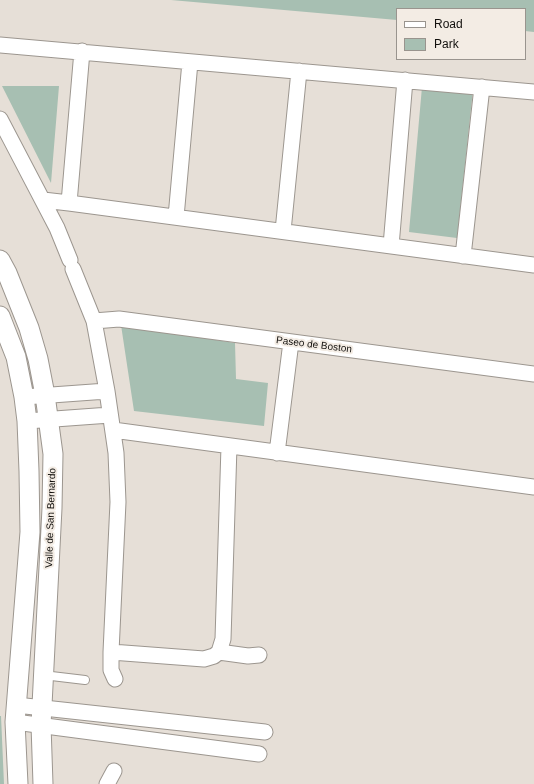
<!DOCTYPE html>
<style>
body{margin:0}
#map{position:relative;width:534px;height:784px;overflow:hidden;background:#e6dfd7;font-family:Arial,sans-serif}
canvas{display:block}
.legend{position:absolute;left:396px;top:8px;width:130px;height:52px;box-sizing:border-box;background:#f3ece4;border:1px solid #99948e;margin:0;padding:5px 7px;list-style:none;font-size:12px;color:#12100d}
.legend li{display:flex;align-items:center;gap:8px;height:20px}
.legend b{width:20px;border:1px solid #99948e}
</style>
<div id="map">
<canvas width="534" height="784"></canvas>
<ul class="legend">
<li><b style="height:5px;background:#fff"></b>Road</li>
<li><b style="height:11px;background:#a7bfb2"></b>Park</li>
</ul>
</div>
<script>
const g = document.querySelector('canvas').getContext('2d');
g.lineJoin = 'round';
function paint(path, color) { g.fillStyle = color; g.fill(path, 'evenodd'); }
const poly = rows => new Path2D(rows.map(r => 'M' + r).join(''));
function stroke(path, color, width, dash) { g.strokeStyle = color; g.lineWidth = width; g.lineCap = dash ? 'butt' : 'round'; g.setLineDash(dash || []); g.stroke(path); }
function drawText(font, color, halo, rows, align = 'center') {
  g.font = font + ' Arial,sans-serif'; g.lineWidth = 4; g.setLineDash([]); g.textBaseline = 'middle'; g.strokeStyle = halo; g.fillStyle = color; for (const [text, x, y, turn = 0] of rows) {
    g.save(); g.translate(x, y); g.rotate((+turn || 0) * Math.PI / 180); g.textAlign = isNaN(turn) ? turn : align; if (halo) g.strokeText(text, 0, 0); g.fillText(text, 0, 0); g.restore();
  }
}
paint(poly([
 [171,0,534,0,534,32,525,31,525,9,397,9,397,20],
 [2,86,59,86,51,183],
 [422,87,473,90,457,238,409,232],
 [121,325,235,343,236,379,268,383,264,426,134,411],
 [0,716,1,716,4,784,0,784]
]), '#a7bfb2');
const service = poly([
 [43,675,85,680]
]);
const minor = poly([
 [0,45,534,92],
 [0,119,57,228,70,260],
 [43,200,69,203,534,265],
 [69,203,82,51],
 [176,217,190,62],
 [283,231,299,71],
 [391,246,405,80],
 [463,256,482,87],
 [73,269,94,321,107,391,116,453,118,502,111,652,111,670,115,679],
 [94,321,119,319,534,374],
 [24,397,107,391],
 [27,421,110,415],
 [113,430,534,487],
 [277,453,291,342],
 [111,652,204,659,214,656,219,652,223,639,229,446],
 [219,652,248,656,259,655],
 [16,705,265,732],
 [15,722,259,754],
 [107,784,114,771]
]);
const tertiary = poly([
 [0,260,7,273,29,328,38,359,45,395,53,454,52,508,41,725,43,784],
 [0,316,16,357,24,397,27,421,29,471,30,532,15,722,18,784]
]);
stroke(service, '#9c968f', 10);
stroke(minor, '#9c968f', 17);
stroke(tertiary, '#9c968f', 21);
stroke(service, '#fff', 8);
stroke(minor, '#fff', 15);
stroke(tertiary, '#fff', 19);
drawText('10px', '#12100d', '#f3ece4', [
 ["Paseo de Boston",314,345,7],
 ["Valle de San Bernardo",51,518,-88]
]);
</script>
